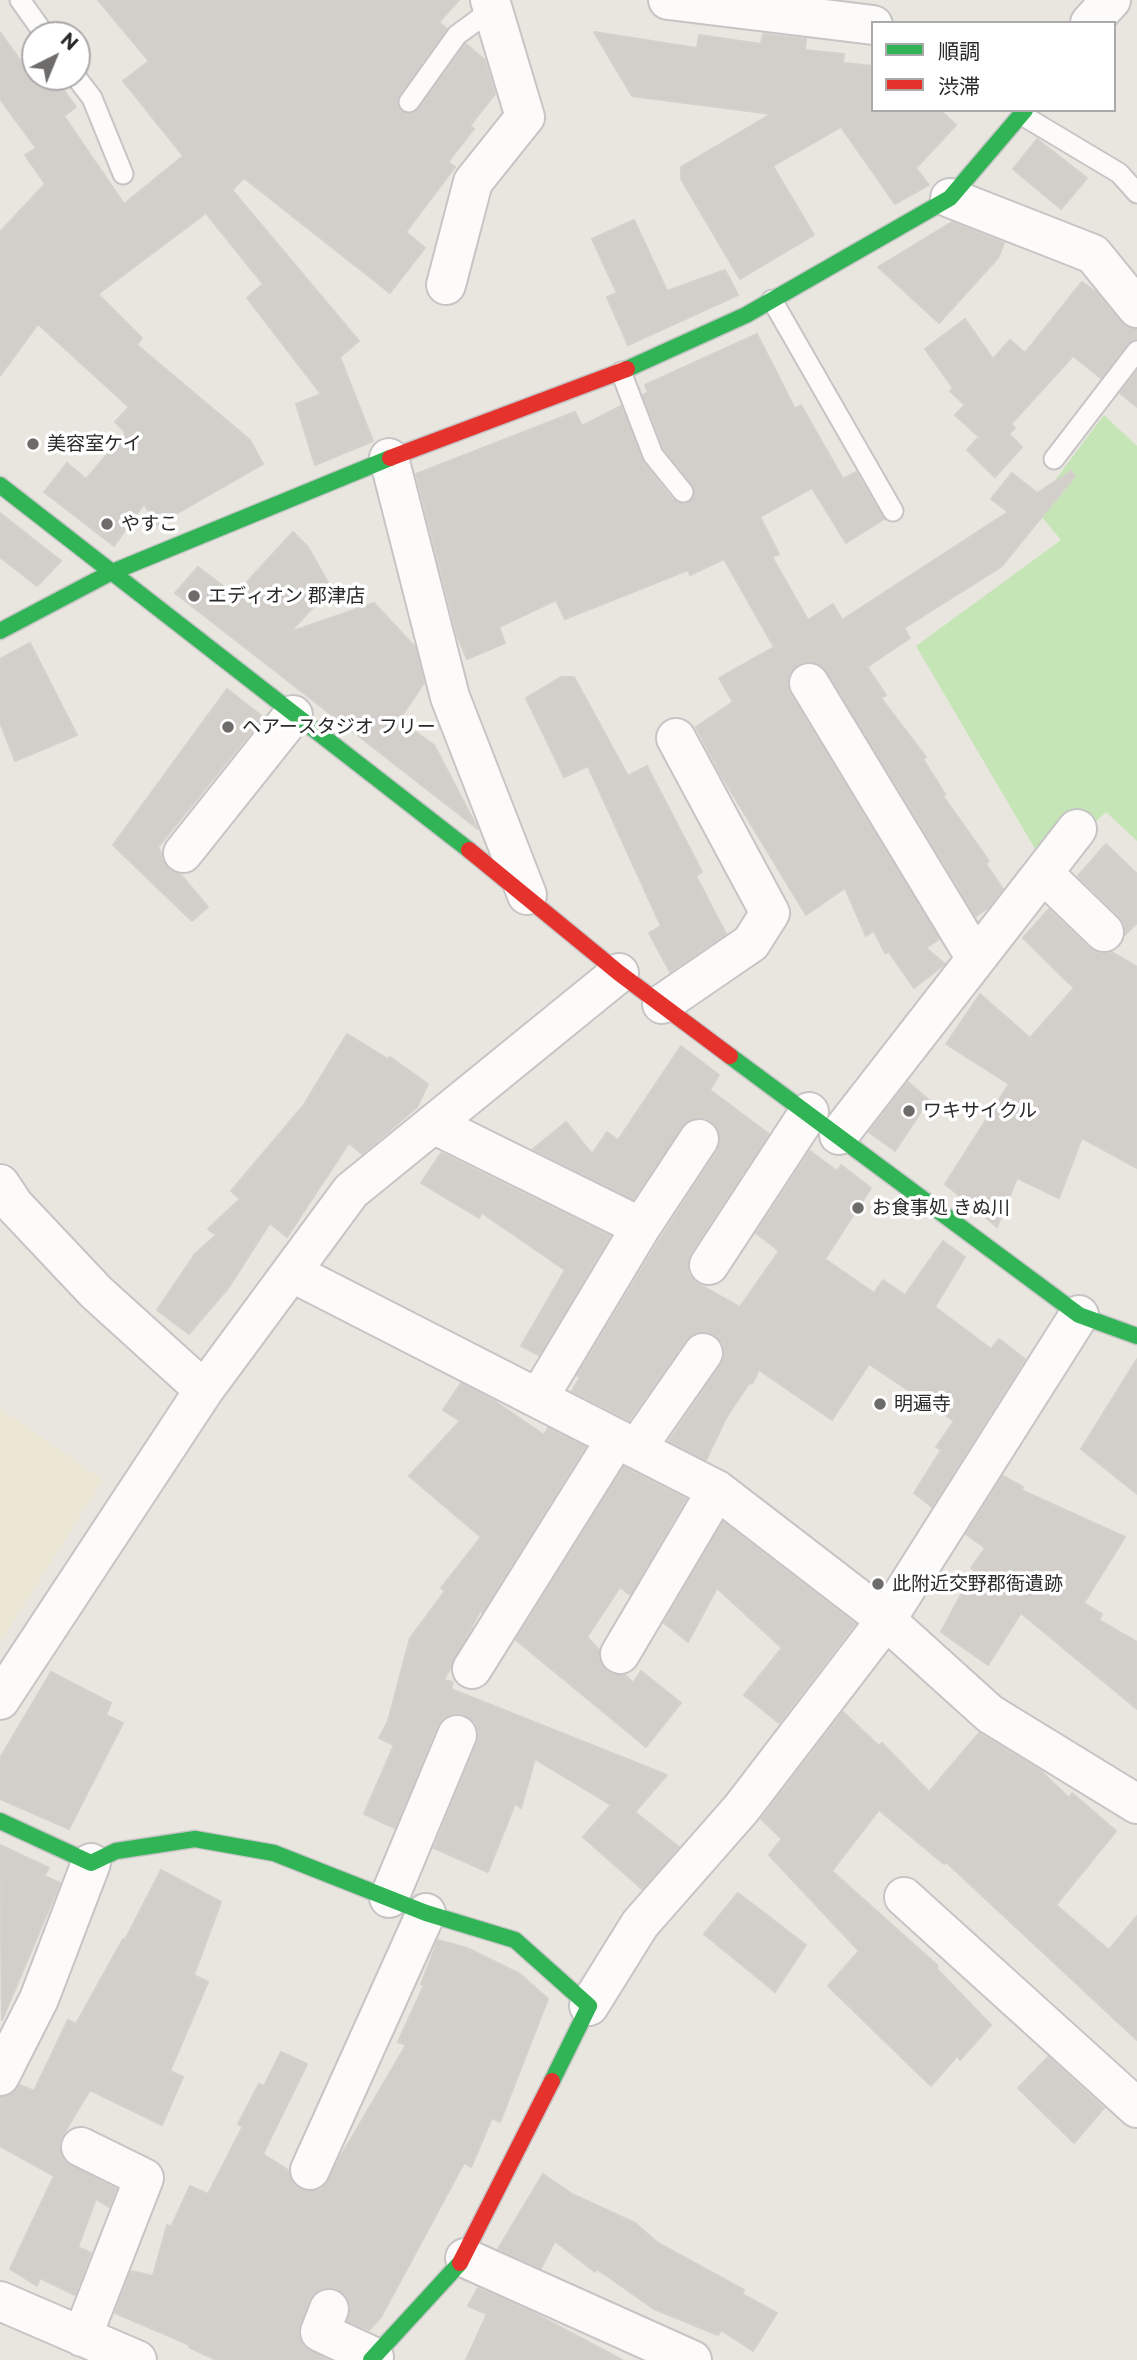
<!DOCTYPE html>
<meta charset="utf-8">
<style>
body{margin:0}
#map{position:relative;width:1137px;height:2360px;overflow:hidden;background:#e9e6e0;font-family:Montserrat,"Noto Sans JP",sans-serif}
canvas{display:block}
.legend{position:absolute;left:871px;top:21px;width:245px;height:91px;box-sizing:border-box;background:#fff;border:2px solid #aaa;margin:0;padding:9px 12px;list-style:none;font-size:21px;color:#2a2a2a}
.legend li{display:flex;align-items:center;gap:14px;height:35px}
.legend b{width:35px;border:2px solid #aaa}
.north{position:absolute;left:21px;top:21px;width:70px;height:70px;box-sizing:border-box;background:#fff;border:2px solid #aaa;border-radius:50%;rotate:43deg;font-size:19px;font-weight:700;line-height:28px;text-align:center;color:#2a2a2a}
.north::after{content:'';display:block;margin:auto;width:24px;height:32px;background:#6d6c6a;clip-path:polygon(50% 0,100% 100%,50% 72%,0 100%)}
</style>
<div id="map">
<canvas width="1137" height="2360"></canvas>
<ul class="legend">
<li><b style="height:9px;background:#30b455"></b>順調</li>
<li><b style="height:9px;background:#e5322d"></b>渋滞</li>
</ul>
<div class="north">N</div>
</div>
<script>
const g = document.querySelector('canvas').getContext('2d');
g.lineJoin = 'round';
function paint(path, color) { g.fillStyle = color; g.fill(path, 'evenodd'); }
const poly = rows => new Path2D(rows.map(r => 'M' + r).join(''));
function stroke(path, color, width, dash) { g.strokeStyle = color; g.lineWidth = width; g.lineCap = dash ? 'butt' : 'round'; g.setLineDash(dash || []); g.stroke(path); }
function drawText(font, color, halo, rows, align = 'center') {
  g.font = font + ' Montserrat,"Noto Sans JP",sans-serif'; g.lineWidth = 7; g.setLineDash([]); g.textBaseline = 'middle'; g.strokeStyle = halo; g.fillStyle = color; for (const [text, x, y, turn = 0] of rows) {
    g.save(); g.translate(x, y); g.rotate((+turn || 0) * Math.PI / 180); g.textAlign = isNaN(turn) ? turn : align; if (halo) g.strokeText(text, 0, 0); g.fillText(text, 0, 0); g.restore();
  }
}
paint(poly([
 [0,1408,103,1480,0,1643]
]), '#ece6d4');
paint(poly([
 [1104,415,1137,446,1137,841,1106,812,1093,824,1077,809,1038,854,916,646,1061,540,1034,508]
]), '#c6e5b7');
const building = poly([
 [98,0,459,0,439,22,447,29,399,95,398,106,407,114,418,110,466,44,485,60,495,94,470,126,474,129,448,162,455,167,406,232,425,248,390,293,244,178,232,190,359,341,340,357,373,441,315,465,296,404,321,394,247,298,263,284,206,213,98,294,142,338,137,345,250,440,263,464,157,525,144,504,114,546,44,492,67,463,86,479,126,433,115,422,129,407,38,324,0,376,0,232,45,184,25,155,36,148,0,99,0,32,32,77,54,77,76,107,64,116,124,204,183,156,123,81,149,61,98,0],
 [594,32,697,48,699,35,761,44,763,34,806,39,805,50,844,54,843,63,873,66,873,110,940,110,956,125,916,168,929,185,895,204,841,127,773,166,814,235,740,279,681,179,681,167,771,114,632,96,594,32],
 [1037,139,1087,178,1061,209,1013,169,1037,139],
 [634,220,667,291,725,270,738,295,628,345,607,297,617,293,592,239,634,220],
 [952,222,1004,243,998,258,939,323,878,267,952,222],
 [1082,282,1096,292,1121,322,1137,329,1137,339,1127,344,1101,378,1073,356,1011,424,1015,428,1009,434,1022,447,995,477,967,450,979,437,955,415,965,405,950,391,953,388,925,349,965,319,993,359,1010,340,1025,353,1082,282],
 [757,334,795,409,801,405,843,479,856,472,884,519,846,543,812,488,760,517,779,554,772,557,808,620,833,604,842,620,1008,512,991,499,1012,473,1037,493,1071,471,1075,476,1001,567,904,628,910,638,867,667,886,695,881,698,926,757,923,759,945,794,943,796,989,861,986,864,1003,889,988,908,976,916,827,671,819,664,808,661,797,665,790,673,787,684,790,694,939,939,926,948,945,964,914,988,889,952,885,953,874,931,866,936,845,888,806,915,721,775,696,727,733,702,719,678,774,647,724,559,690,575,688,570,565,619,556,600,499,627,505,643,467,659,457,635,416,474,575,412,582,426,621,406,643,462,673,500,686,504,694,497,695,489,664,449,643,395,648,392,645,385,757,334],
 [1137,371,1137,407,1120,393,1137,371],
 [0,513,61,561,37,586,0,557,0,513],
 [293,532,308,547,331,588,290,632,374,603,415,647,424,683,399,720,434,745,478,829,175,593,198,567,235,595,293,532],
 [30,643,77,735,15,761,0,722,0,659,30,643],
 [561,677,574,677,628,776,647,766,702,872,696,876,726,934,670,972,649,933,661,926,588,766,564,777,526,698,561,677],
 [227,689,263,717,158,847,169,870,181,875,208,907,192,921,113,845,227,689],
 [1106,844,1137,874,1137,923,1125,935,1125,925,1119,916,1078,876,1106,844],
 [1049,909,1089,948,1099,953,1112,952,1137,967,1137,1168,1082,1138,1059,1198,1017,1178,997,1227,945,1184,1009,1084,946,1044,980,994,1030,1038,1074,988,1023,938,1049,909],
 [347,1034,388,1059,390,1057,428,1084,417,1107,362,1154,349,1143,287,1237,270,1223,229,1287,189,1334,157,1310,195,1254,216,1235,208,1229,240,1199,231,1191,303,1106,347,1034],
 [681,1046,719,1075,710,1090,769,1134,690,1254,688,1274,697,1283,740,1307,779,1251,756,1233,810,1151,837,1171,841,1165,871,1188,825,1259,874,1293,883,1280,905,1295,943,1241,965,1257,935,1307,991,1349,999,1339,1025,1359,932,1507,914,1493,941,1450,936,1447,954,1421,869,1364,832,1420,759,1370,752,1384,750,1382,726,1418,706,1460,669,1441,721,1365,725,1354,723,1344,715,1335,706,1331,694,1333,686,1340,629,1420,572,1391,580,1377,577,1376,660,1239,717,1151,721,1140,718,1129,710,1120,700,1117,689,1120,633,1199,533,1149,566,1122,592,1154,607,1132,618,1140,681,1046],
 [908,1082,929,1100,895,1151,869,1132,908,1082],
 [441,1153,610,1236,539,1355,521,1346,565,1270,482,1213,479,1218,421,1183,441,1153],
 [1137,1359,1137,1494,1081,1449,1137,1359],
 [461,1383,496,1402,544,1435,548,1428,585,1447,482,1612,480,1611,444,1680,453,1682,451,1689,667,1775,635,1812,679,1847,642,1889,583,1837,611,1805,535,1759,521,1808,515,1804,488,1872,434,1848,477,1743,479,1733,475,1722,465,1715,454,1713,443,1718,437,1726,395,1828,364,1814,394,1745,379,1738,388,1721,410,1638,445,1591,441,1588,481,1537,409,1476,460,1421,443,1410,461,1383],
 [624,1467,686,1499,630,1595,620,1587,587,1637,599,1650,601,1664,608,1672,625,1675,633,1683,641,1671,681,1703,646,1747,516,1640,624,1467],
 [1003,1476,1023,1487,1021,1490,1125,1537,1084,1603,1102,1614,1099,1620,1137,1642,1137,1709,1021,1613,988,1665,941,1632,974,1570,971,1568,985,1548,966,1534,1003,1476],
 [723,1522,855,1624,779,1723,744,1695,782,1648,717,1588,688,1642,664,1623,723,1522],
 [51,1672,111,1703,106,1715,123,1723,69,1829,0,1799,0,1758,51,1672],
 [843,1712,879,1746,882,1743,929,1792,979,1733,1041,1771,1069,1798,1072,1793,1116,1831,1056,1905,1109,1950,1137,1916,1137,2040,946,1862,944,1864,879,1810,832,1871,938,1966,936,1968,991,2025,960,2060,957,2056,931,2086,828,1986,859,1951,769,1855,782,1839,761,1819,843,1712],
 [0,1845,49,1868,44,1876,60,1883,2,2020,0,1845],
 [161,1870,221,1902,194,1975,208,1982,170,2071,183,2077,162,2125,90,2090,61,2138,59,2144,63,2160,116,2189,109,2207,96,2199,78,2247,91,2253,75,2295,40,2278,37,2286,10,2269,54,2176,0,2146,0,2098,12,2094,20,2085,34,2091,68,2020,76,2024,123,1939,125,1940,161,1870],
 [738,1893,806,1945,775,1992,704,1934,738,1893],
 [438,1940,467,1948,520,1974,548,1999,500,2122,492,2118,471,2167,464,2163,381,2317,369,2330,348,2321,351,2306,346,2296,336,2288,325,2288,316,2292,309,2300,298,2334,303,2345,328,2360,216,2360,189,2347,190,2345,115,2313,131,2271,153,2276,167,2225,171,2227,190,2186,208,2194,243,2126,238,2124,259,2084,264,2086,281,2052,307,2064,263,2154,288,2170,292,2182,300,2190,321,2190,406,2045,398,2042,424,1985,421,1984,438,1940],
 [1048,2057,1104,2108,1074,2143,1018,2088,1048,2057],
 [543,2174,572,2194,635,2223,658,2243,744,2290,742,2294,777,2313,753,2351,721,2330,718,2335,654,2309,597,2269,595,2272,555,2241,541,2268,498,2249,543,2174],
 [478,2288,532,2312,622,2360,466,2360,487,2314,468,2306,478,2288]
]);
paint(building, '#d2cfcb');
stroke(building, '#d4d1cc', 2);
const lane = poly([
 [20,0,45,35],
 [76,77,92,98,123,174],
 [409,102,457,35,494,8],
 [1022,115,1119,173,1137,193],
 [772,300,893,511],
 [621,372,653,455,683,492],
 [1054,459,1137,351]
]);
const street = poly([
 [668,0,873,25],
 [1090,23,1111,0],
 [950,198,1093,254,1137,308],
 [446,285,473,182,525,117,490,0],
 [389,458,450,697,527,895],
 [809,683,975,957],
 [183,853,293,715],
 [1043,873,1104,932],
 [662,1004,751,943,770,913,676,738],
 [433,1124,641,1227,539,1397],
 [839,1135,1077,829],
 [0,1184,14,1205,96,1292,204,1390],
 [641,1227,699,1139],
 [709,1265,809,1112],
 [293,1273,717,1490,886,1620,990,1714,1137,1804],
 [636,1449,703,1353],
 [620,1654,717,1490],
 [472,1669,616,1439],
 [0,1700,204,1390,351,1191,619,973],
 [904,1897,1137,2108],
 [389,1898,457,1735],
 [589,2006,640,1924,741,1809,886,1620,1079,1315],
 [0,2076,39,1999,91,1863],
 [81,2147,144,2178,82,2337],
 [310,2170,426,1913],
 [465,2258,692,2360],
 [0,2301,137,2360],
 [329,2309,320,2332,374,2357]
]);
const fast = poly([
 [627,369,746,315,950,198,1025,110],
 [0,485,469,850],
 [0,631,110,573,390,458],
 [730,1056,1079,1315,1137,1336],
 [0,1821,91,1863,116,1851,195,1839,274,1853,426,1913,515,1940,589,2006,552,2081],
 [371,2360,460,2263]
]);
const jam = poly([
 [390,458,627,369],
 [469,850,619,973,730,1056],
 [460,2263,552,2081]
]);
stroke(lane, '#c6c5c6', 23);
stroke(street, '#c6c5c6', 42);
stroke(fast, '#c6c5c6', 19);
stroke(jam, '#c6c5c6', 19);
stroke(lane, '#fcfbfa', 19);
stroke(street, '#fcfbfa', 38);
stroke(fast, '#30b455', 16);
stroke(jam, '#e5322d', 16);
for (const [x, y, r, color] of [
 [33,444,7,"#6d6c6a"],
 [107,524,7,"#6d6c6a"],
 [194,596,7,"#6d6c6a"],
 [228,727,7,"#6d6c6a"],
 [909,1111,7,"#6d6c6a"],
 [858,1208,7,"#6d6c6a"],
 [880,1404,7,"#6d6c6a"],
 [878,1584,7,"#6d6c6a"]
]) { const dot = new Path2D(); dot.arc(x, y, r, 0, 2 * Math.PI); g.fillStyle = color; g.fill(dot); stroke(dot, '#fff', 2.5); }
drawText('19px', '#2a2a2a', '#fff', [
 ["美容室ケイ",47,444],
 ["やすこ",121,524],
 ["エディオン 郡津店",208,596],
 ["ヘアースタジオ フリー",242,727],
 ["ワキサイクル",923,1111],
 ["お食事処 きぬ川",872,1208],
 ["明遍寺",894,1404],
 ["此附近交野郡衙遺跡",892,1584]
], 'left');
</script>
